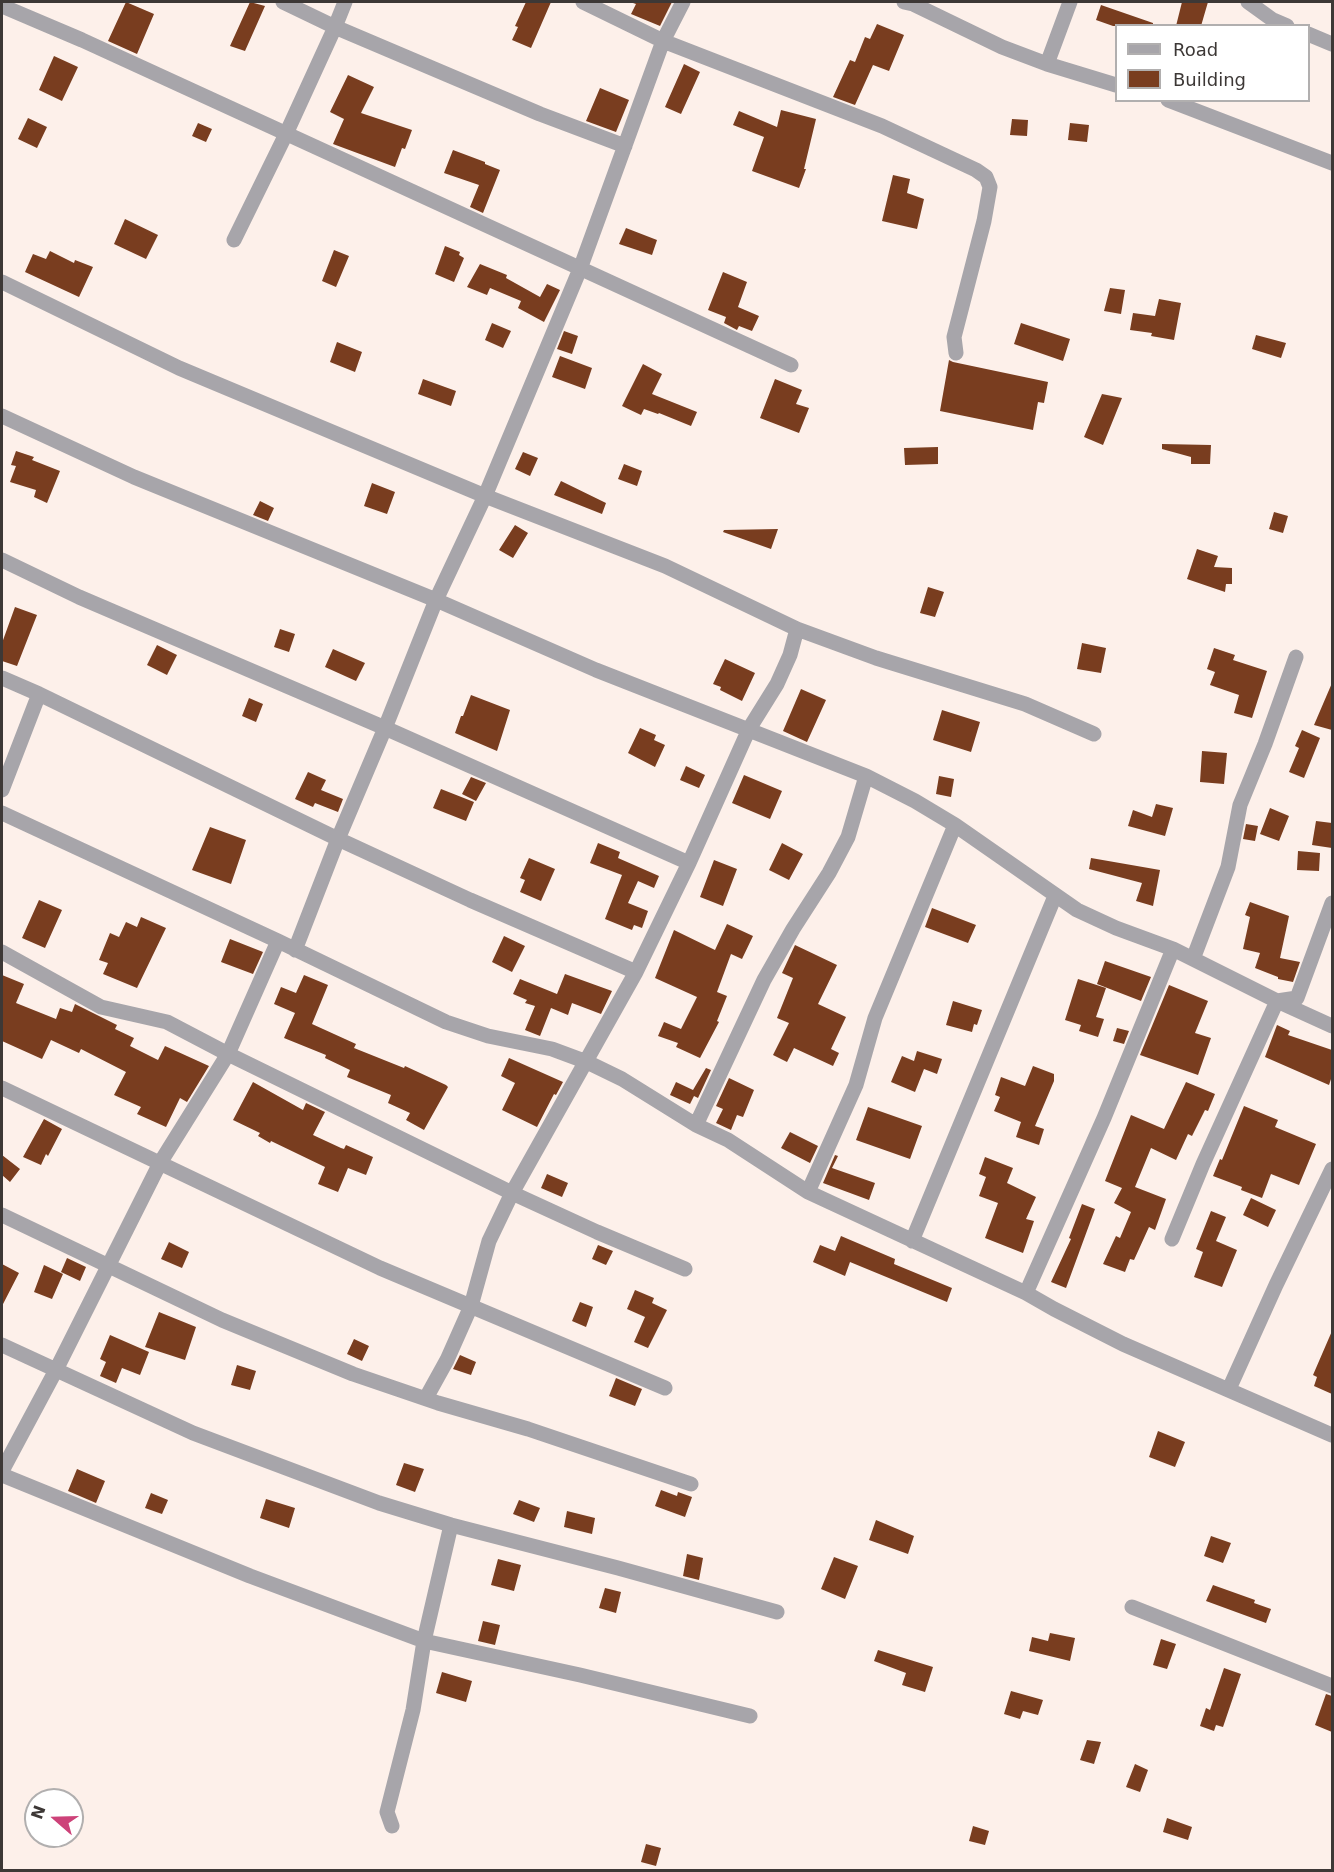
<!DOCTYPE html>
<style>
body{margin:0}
#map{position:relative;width:1334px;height:1872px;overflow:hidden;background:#fdf0ea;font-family:"DejaVu Sans",sans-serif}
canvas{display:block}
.frame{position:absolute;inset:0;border:3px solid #3d3836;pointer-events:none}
.legend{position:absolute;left:1115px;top:24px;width:195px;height:78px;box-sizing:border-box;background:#fff;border:2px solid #b1afaf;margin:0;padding:8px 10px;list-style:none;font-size:18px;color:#3d3836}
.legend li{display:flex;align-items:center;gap:12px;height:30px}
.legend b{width:30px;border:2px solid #b1afaf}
.north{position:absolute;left:24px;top:1788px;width:60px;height:60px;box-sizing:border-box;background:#fff;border:2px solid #b1afaf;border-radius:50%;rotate:290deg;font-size:16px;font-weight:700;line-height:24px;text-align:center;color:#3d3836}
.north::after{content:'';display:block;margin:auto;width:21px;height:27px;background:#cd4279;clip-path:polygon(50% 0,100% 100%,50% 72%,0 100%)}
</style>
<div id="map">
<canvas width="1334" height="1872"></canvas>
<div class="frame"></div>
<ul class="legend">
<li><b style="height:8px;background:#a7a5aa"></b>Road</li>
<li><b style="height:16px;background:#793d1f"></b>Building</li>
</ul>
<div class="north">N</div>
</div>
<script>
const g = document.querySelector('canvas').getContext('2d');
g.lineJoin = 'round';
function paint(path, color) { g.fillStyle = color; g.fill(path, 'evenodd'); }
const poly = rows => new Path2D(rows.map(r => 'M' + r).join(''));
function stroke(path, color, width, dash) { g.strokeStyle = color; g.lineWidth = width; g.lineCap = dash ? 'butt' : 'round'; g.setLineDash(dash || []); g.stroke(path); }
paint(poly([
 [126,2,154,14,137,54,108,41],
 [250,2,265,6,245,51,230,46],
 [526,2,551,2,531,48,512,40,518,27,515,26],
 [630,2,672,2,660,26,631,14,636,4],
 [1182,2,1208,2,1201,26,1176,26],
 [1101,5,1153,23,1153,26,1113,26,1096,20],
 [877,24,904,35,889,71,873,65,855,105,833,97,850,60,855,62,865,37,870,39],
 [54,56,78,67,62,101,39,90],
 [684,64,700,72,681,114,665,107],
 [348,75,374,87,361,113,412,130,405,149,402,148,395,167,333,144,344,119,330,112],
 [600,88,629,100,616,132,586,121],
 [781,110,816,119,804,169,806,169,799,188,752,171,764,137,733,125,739,111,777,127],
 [28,118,47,127,37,148,18,139],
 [1012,119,1028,120,1027,136,1010,135],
 [198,123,212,129,206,142,192,136],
 [1070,123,1089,125,1087,142,1068,140],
 [453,150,485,162,485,164,500,170,483,213,470,207,479,185,444,173],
 [893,175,910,179,907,193,924,199,917,229,882,221],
 [125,219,158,235,146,259,114,244],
 [626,228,657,240,652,255,619,244],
 [445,246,460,252,459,255,464,258,454,282,435,274],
 [334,250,349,256,336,287,322,281],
 [50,251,74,263,75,260,93,267,79,297,25,272,33,254,46,259],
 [480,264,507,275,506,278,540,297,547,284,560,290,544,322,518,308,521,301,490,288,487,295,467,287],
 [723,272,747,282,738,307,759,316,752,331,739,326,737,330,724,323,726,317,708,310],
 [1110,288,1125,290,1121,314,1104,311],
 [1159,299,1181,303,1174,340,1151,336,1152,333,1130,330,1133,313,1155,316],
 [492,323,511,331,503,348,485,340],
 [1021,323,1070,339,1063,361,1014,344],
 [564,331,578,336,572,354,557,349],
 [1256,335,1286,343,1281,358,1252,349],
 [337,342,362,352,355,372,330,362],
 [560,356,592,368,585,389,552,377],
 [949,360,953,362,1048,382,1044,403,1038,402,1033,430,940,411],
 [643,364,662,374,652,394,697,412,691,426,659,413,658,414,644,409,641,415,622,406],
 [423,379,456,391,451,406,418,394],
 [775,379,802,390,796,404,809,408,799,433,760,418],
 [1102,394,1122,398,1103,445,1084,437],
 [1162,444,1211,445,1210,464,1191,464,1191,457,1162,449],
 [938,447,938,464,905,465,904,448],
 [16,451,34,457,32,460,60,471,47,503,34,497,36,490,10,482,16,466,11,465],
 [523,452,538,458,530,476,515,469],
 [624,464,642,471,637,486,618,479],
 [561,481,606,503,602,514,554,495],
 [372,483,395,492,387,514,364,506],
 [260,501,274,508,268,521,253,515],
 [1274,512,1288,516,1283,533,1269,529],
 [515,525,528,533,513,558,499,550],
 [778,529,771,549,723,532,724,530],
 [1197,549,1218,556,1214,567,1232,568,1232,584,1226,584,1225,592,1187,579],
 [928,587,944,592,935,617,920,613],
 [15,607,37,615,17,666,2,661,2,643],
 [280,629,295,634,289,652,274,647],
 [1082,643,1106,648,1101,673,1077,669],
 [157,645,177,655,167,675,147,665],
 [1214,648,1235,655,1233,660,1267,671,1252,718,1234,713,1239,695,1210,685,1215,672,1207,669],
 [333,649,365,663,356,681,325,667],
 [725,659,755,673,742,701,720,690,721,687,713,684],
 [1332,683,1332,730,1314,725],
 [801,689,826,700,807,742,783,731],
 [471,695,510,710,497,751,455,733,461,716,463,716],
 [249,698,263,704,256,722,242,716],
 [942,710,980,722,971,752,933,740],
 [640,728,656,735,654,740,665,745,655,767,628,753],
 [1302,730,1320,738,1304,778,1289,772,1299,748,1295,746],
 [1202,751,1227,753,1224,784,1200,782],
 [686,766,705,775,699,788,680,780],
 [308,772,326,780,321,790,343,799,338,812,315,803,313,807,295,799],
 [744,775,782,791,770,819,732,803],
 [939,776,954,779,951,797,936,794],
 [471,777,486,783,476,801,462,794],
 [441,789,474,802,466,821,433,808],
 [1156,804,1173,808,1165,836,1128,826,1133,810,1152,817],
 [1270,808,1289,816,1279,841,1260,834],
 [1316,821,1332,823,1332,848,1312,845],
 [1246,824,1258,826,1255,841,1243,839],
 [210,827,246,840,231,884,192,870],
 [598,843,620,852,618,858,659,876,654,888,638,881,628,903,648,911,642,928,634,925,632,930,605,919,622,875,590,863],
 [782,843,803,854,789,880,769,870],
 [1298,851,1320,853,1319,871,1297,870],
 [529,858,555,869,541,901,520,892,525,880,520,878],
 [1091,858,1160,870,1153,906,1136,901,1142,883,1089,869],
 [714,860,737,869,723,906,700,897],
 [39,900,62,910,45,948,22,938],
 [1250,902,1289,916,1280,958,1300,962,1293,982,1278,979,1278,977,1255,968,1260,953,1243,949,1250,917,1245,915],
 [932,908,976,925,968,943,925,927],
 [141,917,166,928,137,988,103,974,108,963,99,960,110,933,119,937,126,922,137,927],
 [727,924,753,936,742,959,731,954,717,992,727,996,717,1021,719,1022,700,1058,676,1047,678,1043,658,1036,664,1022,681,1029,697,997,655,978,674,930,715,950],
 [504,936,525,946,512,972,492,962],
 [230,939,263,952,253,974,221,962],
 [795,945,837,965,818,1004,846,1017,831,1049,839,1053,833,1066,794,1048,787,1062,773,1055,789,1023,777,1018,793,978,782,973],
 [1105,961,1151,977,1141,1001,1097,984],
 [565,974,612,991,601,1014,572,1003,568,1015,551,1008,540,1036,525,1030,535,1006,525,1003,527,1000,513,994,520,979,557,994],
 [2,975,24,984,16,1003,56,1019,60,1008,72,1012,75,1004,117,1025,115,1029,134,1038,130,1046,158,1060,165,1046,209,1066,187,1102,180,1098,166,1127,137,1114,141,1107,114,1095,126,1072,81,1049,79,1053,51,1040,42,1059,2,1041],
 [304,975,328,985,312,1024,356,1044,354,1048,404,1068,405,1066,446,1085,448,1087,424,1130,406,1120,410,1113,388,1103,391,1095,347,1077,350,1070,325,1058,326,1055,284,1038,295,1013,274,1004,281,987,296,993],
 [1078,979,1106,988,1096,1017,1104,1019,1098,1037,1079,1031,1081,1025,1065,1020],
 [1169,985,1208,1001,1195,1033,1211,1038,1198,1075,1140,1055],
 [953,1001,982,1010,977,1025,974,1024,972,1032,946,1025],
 [1277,1025,1290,1031,1288,1035,1332,1050,1332,1076,1329,1085,1265,1057],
 [1117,1028,1129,1031,1124,1044,1113,1041],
 [917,1051,942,1059,937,1074,924,1069,915,1092,891,1082,902,1056,914,1061],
 [509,1058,563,1082,556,1095,554,1094,537,1127,502,1110,515,1083,501,1076],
 [1033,1066,1054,1074,1054,1081,1035,1126,1044,1129,1039,1145,1016,1137,1021,1122,994,1111,1000,1097,995,1095,1001,1077,1025,1086],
 [706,1068,711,1070,698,1098,694,1096,690,1104,670,1095,676,1082,693,1090],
 [729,1078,754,1090,743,1117,737,1115,731,1130,716,1123,723,1109,716,1106],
 [253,1082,303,1110,306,1103,325,1112,313,1135,341,1148,344,1149,346,1145,373,1157,366,1175,348,1168,338,1192,318,1184,325,1167,271,1141,270,1143,258,1136,260,1133,233,1120],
 [1186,1082,1215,1094,1208,1111,1205,1110,1192,1136,1188,1134,1176,1160,1151,1148,1135,1187,1166,1199,1155,1230,1149,1227,1134,1260,1130,1259,1125,1272,1103,1264,1116,1236,1120,1238,1131,1212,1114,1203,1122,1188,1105,1181,1131,1115,1164,1129],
 [1244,1106,1278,1120,1275,1127,1316,1144,1299,1185,1271,1174,1262,1198,1241,1190,1242,1187,1213,1176,1220,1159,1222,1160],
 [868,1107,922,1126,910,1159,856,1140],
 [44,1119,62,1129,48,1156,46,1154,41,1165,23,1157],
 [790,1132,818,1146,810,1163,781,1148],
 [2,1155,20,1169,10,1182,2,1175],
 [835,1155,838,1156,832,1168,875,1183,869,1200,823,1183],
 [985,1157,1013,1168,1007,1183,1036,1197,1026,1219,1034,1221,1023,1253,985,1238,998,1203,979,1196,986,1177,979,1174],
 [547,1174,568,1183,562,1197,541,1188],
 [1251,1198,1276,1210,1268,1227,1243,1215],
 [1082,1204,1095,1209,1066,1288,1051,1282,1071,1239,1069,1238],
 [1211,1211,1226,1217,1216,1241,1237,1250,1222,1287,1194,1277,1203,1252,1196,1249],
 [841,1236,895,1259,894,1264,952,1288,947,1302,850,1262,845,1276,813,1262,820,1245,835,1251],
 [169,1242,189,1252,182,1268,161,1259],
 [598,1245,613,1251,606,1265,592,1259],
 [67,1258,86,1267,80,1281,61,1272],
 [2,1264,19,1273,2,1306],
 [44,1265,63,1274,52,1299,34,1292],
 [635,1290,654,1298,652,1303,667,1310,648,1348,634,1342,645,1317,627,1309],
 [580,1302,593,1307,586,1327,572,1321],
 [159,1312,196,1327,185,1360,145,1347],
 [1332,1331,1332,1394,1314,1386,1317,1377,1313,1375],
 [110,1335,149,1352,140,1375,122,1368,116,1383,100,1376,106,1362,100,1359],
 [354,1339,369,1346,362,1361,347,1354],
 [460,1355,476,1362,471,1375,453,1369],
 [237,1365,256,1371,250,1390,231,1385],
 [616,1378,642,1389,635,1406,609,1396],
 [1158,1431,1185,1442,1175,1467,1149,1457],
 [404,1463,424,1469,415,1492,396,1485],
 [77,1469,105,1481,96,1503,68,1491],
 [661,1490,677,1496,678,1492,692,1497,685,1517,655,1506],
 [151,1493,168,1500,162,1514,145,1508],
 [266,1499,295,1508,289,1528,260,1518],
 [519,1500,540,1508,534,1522,513,1514],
 [567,1511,595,1518,592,1534,564,1527],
 [876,1520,914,1536,908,1554,869,1540],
 [1211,1536,1231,1543,1223,1563,1204,1556],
 [687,1554,703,1558,699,1580,683,1576],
 [834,1557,858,1566,845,1599,821,1589],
 [498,1559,521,1565,514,1591,491,1585],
 [1213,1585,1255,1600,1254,1603,1271,1609,1266,1623,1206,1601],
 [605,1588,621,1592,616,1613,599,1608],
 [483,1621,500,1625,495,1645,478,1641],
 [1050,1633,1075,1638,1070,1661,1029,1651,1032,1637,1048,1641],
 [1161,1639,1176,1644,1167,1669,1153,1665],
 [878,1650,933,1667,925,1692,902,1685,906,1673,874,1661],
 [1224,1668,1241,1674,1223,1727,1216,1725,1214,1731,1200,1726,1206,1708,1210,1710],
 [442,1672,472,1681,466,1702,436,1693],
 [1011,1691,1043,1700,1038,1715,1023,1711,1020,1719,1004,1714],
 [1326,1694,1332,1696,1332,1732,1315,1725],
 [1087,1740,1101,1742,1094,1764,1080,1760],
 [1135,1764,1148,1770,1140,1792,1126,1787],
 [1167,1818,1192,1827,1188,1840,1163,1832],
 [973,1826,989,1831,985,1845,969,1841],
 [646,1844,661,1848,656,1866,641,1862]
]), '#793d1f');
stroke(poly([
 [283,2,335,27,540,114,625,146],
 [583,2,663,41,882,126,976,170,986,177,990,187,984,221,954,337,956,353],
 [904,2,913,4,1002,47,1047,64,1116,85],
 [1248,2,1273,20,1287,26],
 [2,6,82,40,791,365],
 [1308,34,1332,44],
 [1047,64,1070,2],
 [1168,100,1332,163],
 [234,240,286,134,335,27,345,2],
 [2,282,179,368,485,496,665,566,797,629,876,658,1025,704,1094,734],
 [2,416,134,477,436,600,596,670,866,776,915,801,955,825,1077,910,1116,928,1173,949,1277,1001,1332,1026],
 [2,560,79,597,385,728,689,863],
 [2,678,39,694,338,839,470,900,636,972],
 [2,790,39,694],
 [2,813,278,941,446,1022,488,1036,552,1049,587,1062,622,1079,696,1125,728,1140,808,1192,1026,1293,1054,1309,1123,1344,1332,1435],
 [295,950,338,839,385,728,436,600,485,496,580,269,663,41,683,2],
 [2,952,101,1007,167,1022,228,1054,512,1193,597,1232,685,1269],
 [1193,959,1228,867,1240,805,1265,744,1296,657],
 [2,1088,380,1268,665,1388],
 [696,1125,764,980,793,929,829,873,848,837,866,776],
 [808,1192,856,1085,875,1018,955,825],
 [2,1215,222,1320,353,1374,438,1403,528,1429,691,1484],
 [1172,1239,1203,1164,1277,1001,1297,998,1332,903],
 [912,1241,1055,896],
 [1026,1293,1104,1118,1173,949],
 [2,1345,193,1433,379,1503,451,1525,618,1568,777,1612],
 [1229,1389,1276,1285,1332,1169],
 [426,1398,447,1360,471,1306,489,1241,512,1193,636,972,689,863,749,729,777,684,790,655,797,629],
 [2,1471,56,1370,160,1163,228,1054,278,941],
 [2,1475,250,1576,424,1641,580,1675,750,1716],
 [1132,1607,1332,1686],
 [392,1826,387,1812,413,1710,424,1641,451,1525]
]), '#a7a5aa', 15);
</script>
